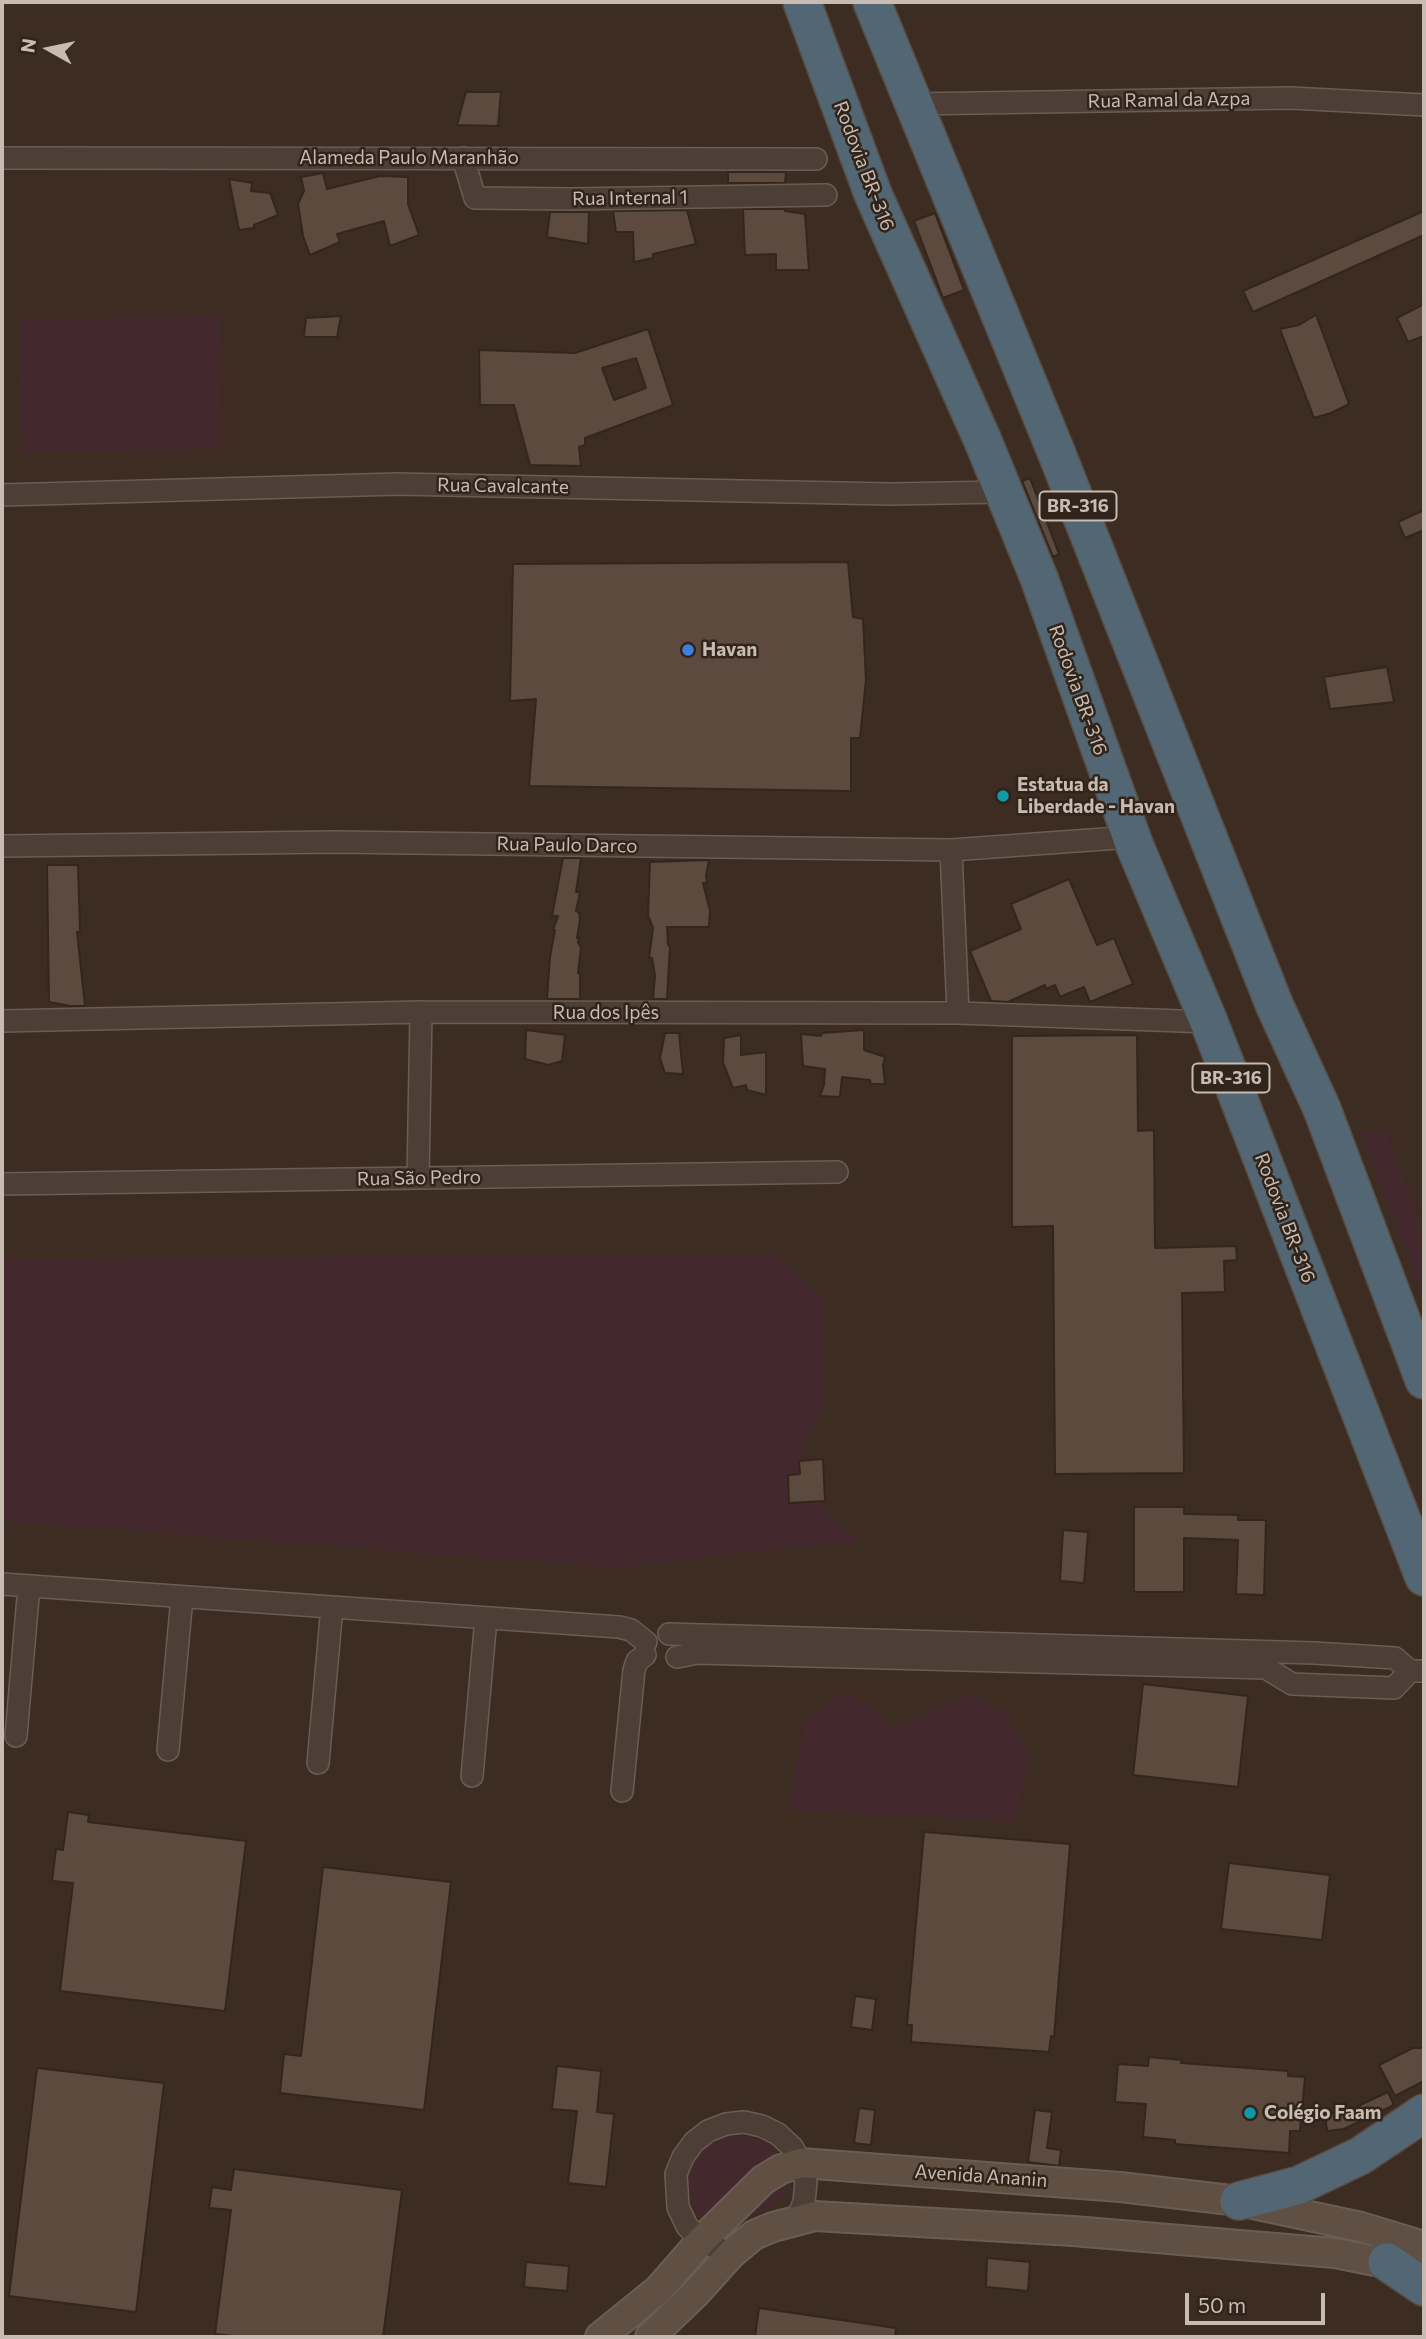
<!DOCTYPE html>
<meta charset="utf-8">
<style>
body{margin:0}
#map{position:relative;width:1426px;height:2339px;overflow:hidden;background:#3c2c22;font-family:Commissioner,sans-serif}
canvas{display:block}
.frame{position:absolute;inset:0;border:4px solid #c8bbb1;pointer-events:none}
.north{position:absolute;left:14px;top:14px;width:70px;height:70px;-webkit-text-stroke:5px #31241b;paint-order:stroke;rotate:279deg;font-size:19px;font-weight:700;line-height:28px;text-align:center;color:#c8bbb1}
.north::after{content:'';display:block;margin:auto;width:24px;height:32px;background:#c8bbb1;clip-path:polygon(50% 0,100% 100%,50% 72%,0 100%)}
.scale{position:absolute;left:1185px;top:2293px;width:140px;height:32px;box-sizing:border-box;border:4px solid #c8bbb1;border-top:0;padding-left:9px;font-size:21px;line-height:24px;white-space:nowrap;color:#c8bbb1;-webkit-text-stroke:5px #31241b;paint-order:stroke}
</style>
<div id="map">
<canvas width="1426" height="2339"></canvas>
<div class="frame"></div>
<div class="north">N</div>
<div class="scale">50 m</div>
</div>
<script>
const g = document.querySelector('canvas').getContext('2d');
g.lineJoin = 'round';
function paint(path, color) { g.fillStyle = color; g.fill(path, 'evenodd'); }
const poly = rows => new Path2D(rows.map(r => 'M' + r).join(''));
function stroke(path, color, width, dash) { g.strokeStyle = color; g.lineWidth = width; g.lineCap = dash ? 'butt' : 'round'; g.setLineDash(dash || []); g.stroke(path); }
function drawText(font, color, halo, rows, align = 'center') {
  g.font = font + ' Commissioner,sans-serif'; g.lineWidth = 5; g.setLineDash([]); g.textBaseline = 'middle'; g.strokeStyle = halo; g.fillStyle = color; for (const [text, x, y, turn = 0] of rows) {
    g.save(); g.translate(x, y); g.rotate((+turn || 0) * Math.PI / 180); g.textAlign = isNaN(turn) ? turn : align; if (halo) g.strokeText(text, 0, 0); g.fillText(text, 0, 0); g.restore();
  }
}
paint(poly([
 [220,316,222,448,21,453,19,320],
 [1359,1130,1387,1133,1424,1231,1424,1274,1420,1286],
 [775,1254,822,1296,825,1409,802,1449,827,1512,859,1542,727,1554,618,1568,2,1521,2,1259],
 [846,1690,894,1728,971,1693,1005,1714,1032,1758,1014,1822,789,1810,804,1723],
 [738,2135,752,2137,765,2143,776,2153,707,2220,697,2210,690,2197,688,2183,690,2169,696,2156,706,2146,724,2138],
 [787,2181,788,2192,767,2208,745,2221,731,2223,755,2200]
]), '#43282d');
const building = poly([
 [466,92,501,92,498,126,457,125,466,92],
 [728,172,786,172,785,183,728,183,728,172],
 [323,173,327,189,380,176,408,177,408,204,419,235,390,246,384,221,337,234,340,242,310,255,303,236,298,204,304,191,301,177,323,173],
 [229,179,252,183,251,191,270,193,278,215,254,225,254,228,239,230,229,179],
 [743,209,785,209,785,211,805,214,809,270,776,270,776,254,745,255,743,209],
 [687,210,696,244,653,254,653,258,634,262,633,232,616,232,613,211,687,210],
 [1424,211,1424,235,1253,312,1243,291,1424,211],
 [550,212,589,212,588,244,547,237,550,212],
 [935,213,964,290,943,298,914,221,935,213],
 [1424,304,1424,336,1408,342,1397,318,1424,304],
 [1316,315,1349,404,1331,413,1314,418,1280,329,1299,325,1316,315],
 [341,316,337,337,304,337,306,318,341,316],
 [648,329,673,405,585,438,585,445,579,447,581,466,530,465,514,405,480,405,479,350,575,353,648,329],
 [636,358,646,388,614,400,602,368,636,358],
 [1030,478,1059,554,1053,557,1022,481,1030,478],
 [1424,510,1424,530,1405,538,1398,522,1424,510],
 [848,562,853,617,863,619,866,680,860,738,851,738,851,791,529,786,536,699,510,701,513,564,848,562],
 [1387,667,1394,702,1330,709,1324,677,1387,667],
 [563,858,581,858,576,892,580,892,576,911,579,912,580,920,577,938,579,938,578,943,581,947,578,973,580,973,580,999,547,999,550,957,555,930,553,930,558,916,552,916,563,858],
 [709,860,706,876,707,883,703,883,710,911,709,927,667,927,668,945,670,946,667,999,653,999,655,976,652,958,649,958,653,928,648,915,650,862,709,860],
 [47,865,78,865,80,932,77,932,85,1006,70,1006,49,1002,47,865],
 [1069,879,1097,945,1114,938,1133,984,1090,1002,1084,987,1060,997,1055,985,1046,989,1045,985,1008,1002,991,1001,970,951,1021,929,1011,904,1069,879],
 [526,1030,565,1035,562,1061,548,1065,525,1059,526,1030],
 [864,1030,864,1050,885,1057,883,1065,885,1084,871,1084,870,1080,842,1077,840,1097,820,1096,824,1085,825,1069,803,1066,801,1034,821,1036,822,1033,864,1030],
 [665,1033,679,1033,683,1074,665,1073,660,1058,665,1033],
 [741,1035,741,1055,766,1052,766,1095,747,1090,746,1085,733,1088,723,1062,724,1038,741,1035],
 [1137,1035,1138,1131,1154,1130,1155,1248,1236,1246,1237,1260,1224,1261,1225,1292,1182,1293,1184,1473,1055,1474,1053,1226,1012,1227,1012,1036,1137,1035],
 [823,1459,825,1501,789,1503,788,1475,800,1474,799,1461,823,1459],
 [1134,1507,1184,1507,1184,1514,1238,1515,1238,1520,1266,1520,1264,1595,1236,1594,1238,1540,1184,1538,1184,1592,1134,1592,1134,1507],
 [1063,1530,1088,1532,1084,1583,1060,1581,1063,1530],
 [1143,1684,1248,1696,1238,1787,1133,1775,1143,1684],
 [68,1812,89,1815,88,1822,246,1841,225,2011,60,1991,73,1883,52,1881,56,1849,63,1850,68,1812],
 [924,1832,1070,1844,1054,2037,1051,2036,1049,2052,911,2042,912,2025,907,2025,924,1832],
 [1229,1863,1330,1875,1322,1940,1221,1929,1229,1863],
 [323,1867,451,1882,424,2110,280,2093,284,2054,301,2056,323,1867],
 [855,1996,876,1999,872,2030,851,2027,855,1996],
 [1413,2048,1424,2048,1424,2081,1395,2096,1379,2065,1413,2048],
 [1149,2057,1182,2060,1181,2063,1288,2071,1288,2076,1305,2077,1300,2131,1290,2131,1289,2153,1175,2144,1175,2140,1143,2137,1146,2104,1115,2102,1118,2064,1148,2066,1149,2057],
 [557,2066,601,2071,597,2112,614,2114,606,2187,568,2183,577,2111,552,2109,557,2066],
 [37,2068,164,2083,136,2312,9,2296,37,2068],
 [1388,2092,1394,2105,1344,2129,1327,2131,1325,2114,1345,2112,1388,2092],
 [859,2108,875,2110,871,2145,854,2143,859,2108],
 [1035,2110,1052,2112,1047,2148,1061,2150,1059,2166,1028,2162,1035,2110],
 [234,2169,402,2190,383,2337,242,2337,215,2334,231,2210,209,2208,212,2187,231,2190,234,2169],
 [987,2258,1030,2262,1028,2291,986,2287,987,2258],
 [526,2262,569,2266,567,2291,524,2287,526,2262],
 [759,2308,896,2328,895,2337,755,2337,759,2308]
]);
paint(building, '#5c4a3e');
stroke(building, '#33261d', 2);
const street = poly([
 [913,104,1291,98,1424,105],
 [2,158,816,159],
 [463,158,475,198,572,199,826,195],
 [2,495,398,484,890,494,1004,492],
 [2,846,335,842,951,850,1132,837],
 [951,850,958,1013],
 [2,1021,421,1012,958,1013,1209,1022],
 [418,1178,421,1012],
 [2,1184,837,1172],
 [2,1584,619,1627,631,1630,646,1642],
 [669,1634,1314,1653,1395,1658,1410,1671,1424,1671],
 [677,1657,697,1653,1266,1668,1292,1684,1394,1688,1410,1671],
 [16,1736,29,1586],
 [168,1750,182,1597],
 [318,1763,332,1607],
 [472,1776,486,1618],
 [622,1791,634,1670,637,1661,645,1655],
 [731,2254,701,2241,687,2226,678,2207,676,2174,683,2157,694,2142,708,2131,726,2124,744,2122,762,2126,778,2134,792,2147,801,2163,806,2182,804,2202,797,2219]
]);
const secondary = poly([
 [600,2337,658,2290,701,2241,763,2180,781,2169,801,2163,1120,2187,1239,2201,1361,2227,1424,2246],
 [650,2337,695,2294,731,2254,754,2235,773,2227,815,2216,1073,2231,1335,2253,1405,2267]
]);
const highway = poly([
 [802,2,873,194,983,441,1039,578,1134,844,1209,1022,1424,1577],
 [872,2,1057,454,1274,1004,1322,1109,1424,1380],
 [1239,2201,1299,2185,1360,2156,1424,2113],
 [1387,2262,1424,2287]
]);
stroke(street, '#6a5d54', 24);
stroke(secondary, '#6a5d54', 32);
stroke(highway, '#574a41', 40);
stroke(street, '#4d3f36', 21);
stroke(secondary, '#605044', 28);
stroke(highway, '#536673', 37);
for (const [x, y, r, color] of [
 [688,650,7,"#3f7fe0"],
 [1003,796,7,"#0f9aa8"],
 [1250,2113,7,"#0f9aa8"]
]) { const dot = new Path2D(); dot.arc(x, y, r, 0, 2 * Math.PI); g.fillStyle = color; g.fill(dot); stroke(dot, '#31241b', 2.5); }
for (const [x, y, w] of [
 [1078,506,77],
 [1231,1078,77]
]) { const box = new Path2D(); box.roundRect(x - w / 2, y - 14.5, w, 29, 5); g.fillStyle = '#31241b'; g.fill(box); stroke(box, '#c8bbb1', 2); }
drawText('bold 18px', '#c8bbb1', null, [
 ["BR-316",1078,506],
 ["BR-316",1231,1078]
]);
drawText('19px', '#c8bbb1', '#31241b', [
 ["Rua Ramal da Azpa",1169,100,-1],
 ["Alameda Paulo Maranhão",409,158],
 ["Rodovia BR-316",864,166,69],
 ["Rua Internal 1",630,198,-1],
 ["Rua Cavalcante",503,486,1],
 ["Rodovia BR-316",1078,690,70],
 ["Rua Paulo Darco",567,845,1],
 ["Rua dos Ipês",606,1013],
 ["Rua São Pedro",419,1178,-1],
 ["Rodovia BR-316",1285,1218,69],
 ["Avenida Ananin",981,2176,4]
]);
drawText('bold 19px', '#c8bbb1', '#31241b', [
 ["Havan",702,650],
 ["Estatua da",1017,785],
 ["Liberdade - Havan",1017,807],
 ["Colégio Faam",1264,2113]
], 'left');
</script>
